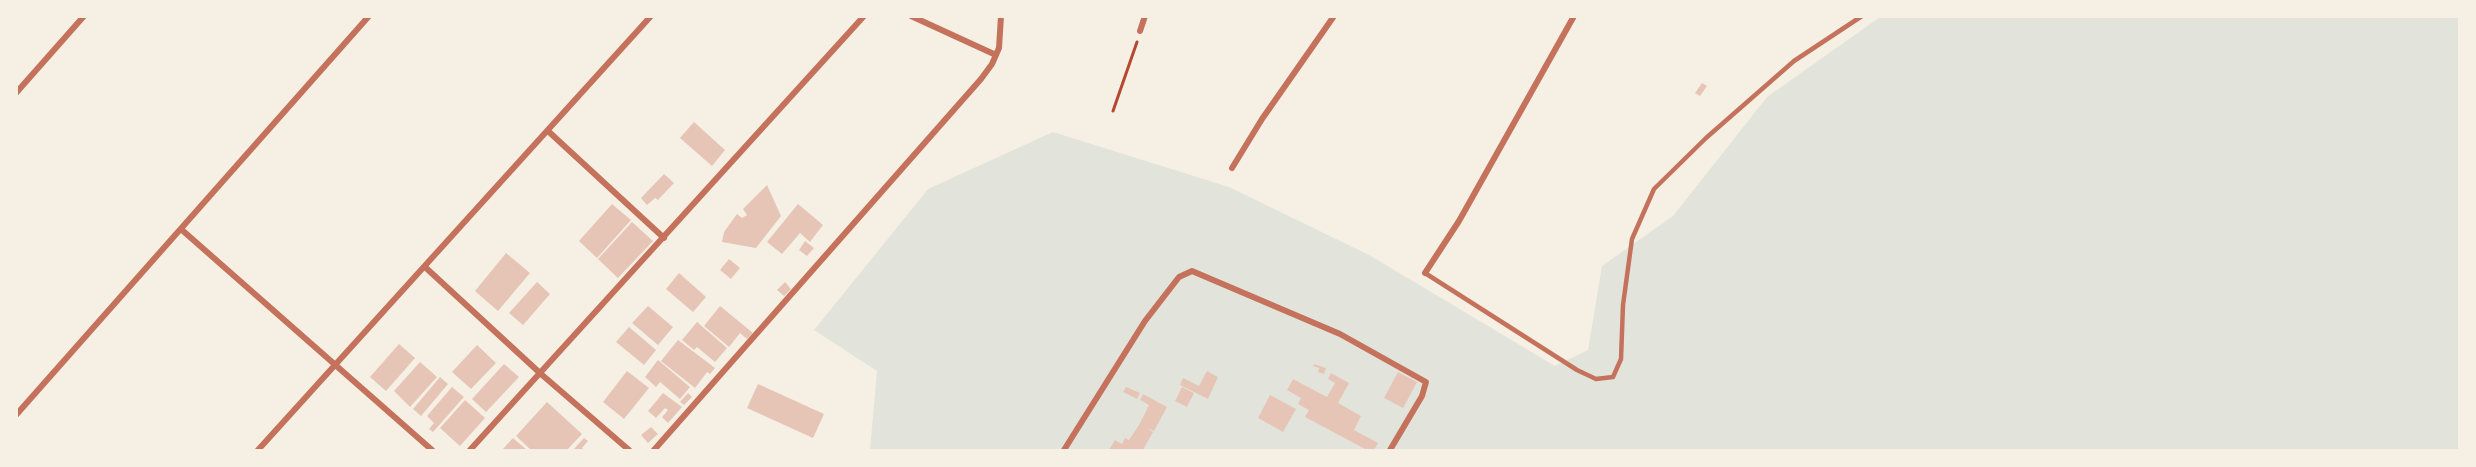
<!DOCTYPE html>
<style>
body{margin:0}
#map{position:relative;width:2476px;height:467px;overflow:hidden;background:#f6efe4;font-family:"Times New Roman",serif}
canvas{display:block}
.frame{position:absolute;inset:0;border:18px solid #f6efe4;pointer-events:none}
</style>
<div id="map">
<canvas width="2476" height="467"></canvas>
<div class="frame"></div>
</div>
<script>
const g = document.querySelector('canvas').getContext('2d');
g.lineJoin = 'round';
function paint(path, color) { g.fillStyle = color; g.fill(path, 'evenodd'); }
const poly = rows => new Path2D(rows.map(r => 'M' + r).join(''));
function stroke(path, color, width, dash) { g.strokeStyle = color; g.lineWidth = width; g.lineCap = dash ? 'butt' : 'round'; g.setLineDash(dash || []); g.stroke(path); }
paint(poly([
 [1880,17,2459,17,2459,450,870,450,877,371,814,330,928,189,1053,132,1229,187,1369,255,1555,366,1588,350,1602,266,1673,216,1767,97]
]), '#e2e4dc');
paint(poly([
 [1702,83,1707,86,1700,96,1695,93],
 [694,122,725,150,712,166,680,138],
 [664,174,674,183,658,200,655,198,647,205,641,198],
 [767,185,781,216,756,248,722,242,724,232,737,214,742,218,747,215,743,209],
 [612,204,631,220,597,258,579,241],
 [798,204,823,225,810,242,800,233,782,254,767,242],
 [632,222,653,241,618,278,598,259],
 [805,241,814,248,807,256,799,250],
 [506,253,530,273,498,311,475,291],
 [729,259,740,268,731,279,720,270],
 [679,273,706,297,693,312,666,289],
 [537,282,550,294,523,325,509,313],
 [785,282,791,289,784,296,777,290],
 [648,306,673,327,658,345,632,323],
 [720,306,753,333,747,339,740,333,729,347,704,326],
 [697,322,727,348,715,362,697,347,694,350,682,340],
 [629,327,656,350,644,365,616,342],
 [678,340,715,368,710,374,707,372,695,388,661,361],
 [399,344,415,358,386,391,370,377],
 [477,345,496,363,471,389,452,372],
 [658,360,690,387,680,399,660,382,656,387,645,377],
 [420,362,437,377,410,407,394,391],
 [504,364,519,377,486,412,472,399],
 [1314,364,1326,368,1324,374,1318,372,1319,368,1313,366],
 [627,371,649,388,624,419,603,402],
 [1207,371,1218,377,1208,399,1180,385,1183,378,1199,386],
 [1398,372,1417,382,1403,408,1384,398],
 [1331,373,1349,383,1338,403,1361,416,1354,430,1378,443,1374,450,1367,450,1305,417,1309,410,1298,404,1301,398,1287,390,1293,379,1327,397,1335,383,1328,379],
 [440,377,448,384,421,416,413,409],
 [758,384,824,414,813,438,747,408],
 [452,387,464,397,433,432,429,429,434,423,427,416],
 [1126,387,1140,393,1137,399,1123,392],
 [1182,387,1194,393,1187,407,1175,401],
 [663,393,682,407,668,423,662,417,668,410,665,408,656,418,648,411],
 [688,393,692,397,684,405,680,402],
 [1143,394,1167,407,1154,431,1147,428,1153,432,1143,450,1109,450,1115,440,1122,444,1125,438,1129,440,1139,425,1149,405,1140,400],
 [1270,395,1296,409,1283,432,1258,418],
 [465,400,485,418,460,446,440,428],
 [547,402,582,434,567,450,531,450,516,436],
 [651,427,658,434,648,443,641,435],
 [513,438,527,450,502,450],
 [584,438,588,441,582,448,585,450,573,450]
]), '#e6c5b7');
stroke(poly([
 [1113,111,1137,42]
]), '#b5482f', 3);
stroke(poly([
 [1425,273,1577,370,1596,379,1613,377,1621,359,1623,305,1632,239,1654,189,1706,138,1794,61,1862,16]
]), '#c5725c', 4.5);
stroke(poly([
 [911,16,996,55],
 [1140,31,1145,16],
 [16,93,84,16],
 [548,131,664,238],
 [1232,168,1262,119,1334,16],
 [182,230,432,450],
 [425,267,541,374,629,450],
 [1425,273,1459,221,1574,16],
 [16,415,369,16],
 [258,450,651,16],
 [470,450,864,16],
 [654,450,981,79,992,64,999,48,1001,16],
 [1064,450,1145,321,1179,277,1192,271,1340,334,1426,382,1422,396,1390,450]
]), '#c5725c', 6);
</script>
